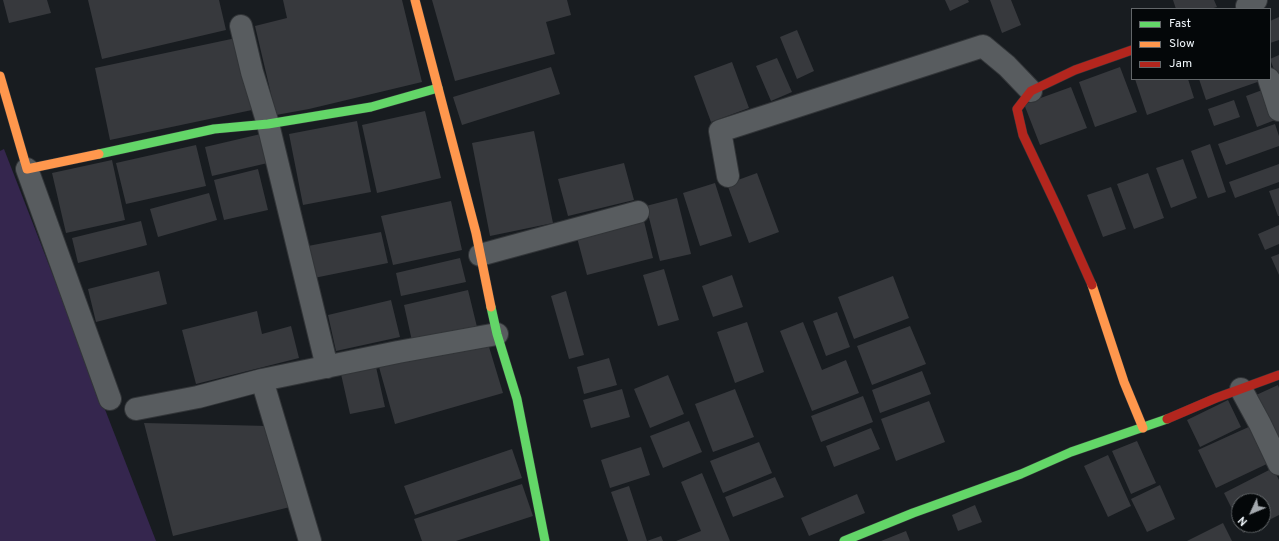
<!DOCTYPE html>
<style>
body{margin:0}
#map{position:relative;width:1279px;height:541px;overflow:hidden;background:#181c20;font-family:Overpass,sans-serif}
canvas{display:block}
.legend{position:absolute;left:1131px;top:8px;width:140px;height:72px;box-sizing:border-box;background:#040709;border:1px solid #626669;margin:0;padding:5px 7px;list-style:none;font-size:12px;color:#eff5fa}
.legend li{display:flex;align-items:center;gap:8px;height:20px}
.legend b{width:20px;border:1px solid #626669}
.north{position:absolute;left:1231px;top:493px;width:40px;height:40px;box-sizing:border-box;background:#040709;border:1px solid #626669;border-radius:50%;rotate:226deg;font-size:11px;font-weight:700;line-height:16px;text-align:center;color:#eff5fa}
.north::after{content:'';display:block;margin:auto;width:14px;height:18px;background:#a4a9ae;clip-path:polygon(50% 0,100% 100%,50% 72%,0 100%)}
</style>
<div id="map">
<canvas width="1279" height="541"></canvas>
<ul class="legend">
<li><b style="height:5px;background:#63d668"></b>Fast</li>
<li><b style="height:5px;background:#ff974d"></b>Slow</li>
<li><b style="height:5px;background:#b3261e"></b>Jam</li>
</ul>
<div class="north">N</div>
</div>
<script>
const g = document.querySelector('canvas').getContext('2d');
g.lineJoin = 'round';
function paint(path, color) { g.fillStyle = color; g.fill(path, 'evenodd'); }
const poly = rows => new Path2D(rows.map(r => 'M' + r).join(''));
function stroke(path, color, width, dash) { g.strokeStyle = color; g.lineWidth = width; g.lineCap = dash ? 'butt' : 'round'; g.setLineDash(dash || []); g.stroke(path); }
paint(poly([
 [4,149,156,541,0,541,0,151]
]), '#35264e');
paint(poly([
 [3,0,47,0,51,13,9,23],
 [88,0,219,0,226,30,102,59],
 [283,0,402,0,422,82,309,109,276,115,255,26,287,18],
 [432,0,567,0,571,15,546,22,555,54,455,81],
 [945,0,968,0,969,2,950,11],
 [990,0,1011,0,1021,25,1002,33],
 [1173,0,1214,0,1217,7,1210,9,1176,9],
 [1279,17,1279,40,1270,43,1270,21],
 [797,30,814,71,797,79,780,37],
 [236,38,252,110,110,140,95,68],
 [1279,55,1279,79,1278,80,1270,59],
 [777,58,792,92,771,101,756,66],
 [732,62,749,108,711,122,694,76],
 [551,67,560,94,462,125,453,97],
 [1120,67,1137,112,1095,127,1079,82],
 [1135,79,1188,79,1194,98,1147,115],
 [1199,79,1266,79,1206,100],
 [1071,87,1087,128,1040,145,1024,104],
 [1265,89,1275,120,1257,127,1246,96],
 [1234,100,1240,117,1214,126,1208,109],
 [425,111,441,178,377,193,362,125],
 [357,121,371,192,303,205,289,134],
 [1275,124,1279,136,1279,146,1226,165,1218,144],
 [534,131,553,223,490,236,472,143],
 [265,133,272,162,212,176,205,147],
 [1210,144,1226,192,1208,198,1191,151],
 [196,145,206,186,126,204,116,163],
 [1183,159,1197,198,1171,208,1156,168],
 [112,160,125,220,66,233,52,173],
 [624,163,634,200,568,216,558,179],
 [1279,164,1279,182,1235,198,1229,182],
 [258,169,268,210,224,220,214,180],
 [757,173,779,232,749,243,727,184],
 [1148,173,1164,218,1134,229,1117,184],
 [715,183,732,236,700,246,683,193],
 [1111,187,1126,229,1103,237,1087,195],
 [1279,188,1279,216,1278,216,1269,191],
 [209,193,217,220,158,237,150,209],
 [677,198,691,254,660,261,646,206],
 [451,201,462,250,393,265,381,216],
 [643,217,653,258,587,275,576,234],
 [141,221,147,245,78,263,72,238],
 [1279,225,1279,244,1265,250,1258,234],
 [381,232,388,263,314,278,308,246],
 [1279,254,1279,275,1271,257],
 [460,258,466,282,401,296,396,273],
 [664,269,679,320,658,326,643,275],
 [159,271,167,304,96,322,88,289],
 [732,275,743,307,713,317,702,286],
 [893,276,909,318,854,339,838,297],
 [468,290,477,327,412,341,404,305],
 [566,291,584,355,569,359,551,296],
 [391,300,400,337,336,351,328,315],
 [257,311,262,334,291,326,299,358,196,384,182,330],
 [837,312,850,347,826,356,813,321],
 [747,322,764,372,735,383,717,332],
 [803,322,822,370,846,360,859,393,812,411,780,331],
 [910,326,926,364,872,385,857,346],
 [486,337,503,393,395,424,379,367],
 [609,358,617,385,584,394,577,367],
 [376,367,385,407,350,414,341,374],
 [922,371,931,394,880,413,872,390],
 [668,375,684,414,650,428,634,389],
 [1278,385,1279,388,1279,440,1254,396],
 [622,389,630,417,591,428,583,400],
 [735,389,754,437,713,452,695,404],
 [863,396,873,422,821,442,811,416],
 [1228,400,1241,427,1200,447,1187,420],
 [929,401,945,442,896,461,881,419],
 [689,421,702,452,663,468,650,436],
 [144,423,268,426,290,507,173,536],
 [1253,425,1271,462,1216,488,1198,450],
 [871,428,880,449,834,467,826,446],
 [1137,441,1156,483,1131,494,1112,451],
 [759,442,772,473,723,493,710,461],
 [641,447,650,475,610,488,601,460],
 [512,449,522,478,415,515,404,486],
 [1108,455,1131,506,1108,517,1084,466],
 [1273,468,1279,480,1279,515,1263,523,1263,501,1239,501,1239,523,1224,493],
 [702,473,730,541,676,541,701,531,681,482],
 [775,477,784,497,733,517,725,497],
 [522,484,533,516,456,541,422,541,414,519],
 [1160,485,1175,519,1147,532,1131,499],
 [629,486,647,541,628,541,611,492],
 [857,494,865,513,809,536,801,518],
 [975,505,982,522,958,531,952,515],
 [1223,523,1232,541,1187,541],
 [1240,525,1259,525,1243,533],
 [906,531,910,541,881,541],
 [661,536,663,541,647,541]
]), '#37393d');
const street = poly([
 [1248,9,1247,6,1256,0],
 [241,26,252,72,268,124,327,367],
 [1269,79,1279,110],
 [27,169,110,399],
 [728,176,720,131,983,46,1007,66,1031,91],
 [480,255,638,212],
 [262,380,310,541],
 [1241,389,1260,424,1279,464],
 [136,409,198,397,262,380,398,352,497,334]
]);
const fast = poly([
 [99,154,214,129,268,124,371,107,438,88],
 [491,307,497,334,517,399,545,541],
 [844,541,913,513,1021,474,1071,452,1167,419]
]);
const slow = poly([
 [415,0,476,233,491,307],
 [0,76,27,169,99,154],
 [1092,285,1124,382,1143,428]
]);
const jam = poly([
 [1092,285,1059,211,1023,135,1017,109,1031,91,1075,70,1132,50],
 [1167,419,1216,398,1279,375]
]);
stroke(street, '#323538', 24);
stroke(fast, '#323538', 10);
stroke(slow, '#323538', 10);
stroke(jam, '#323538', 10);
stroke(street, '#585c5f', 22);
stroke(fast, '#63d668', 9);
stroke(slow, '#ff974d', 9);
stroke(jam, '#b3261e', 9);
</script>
